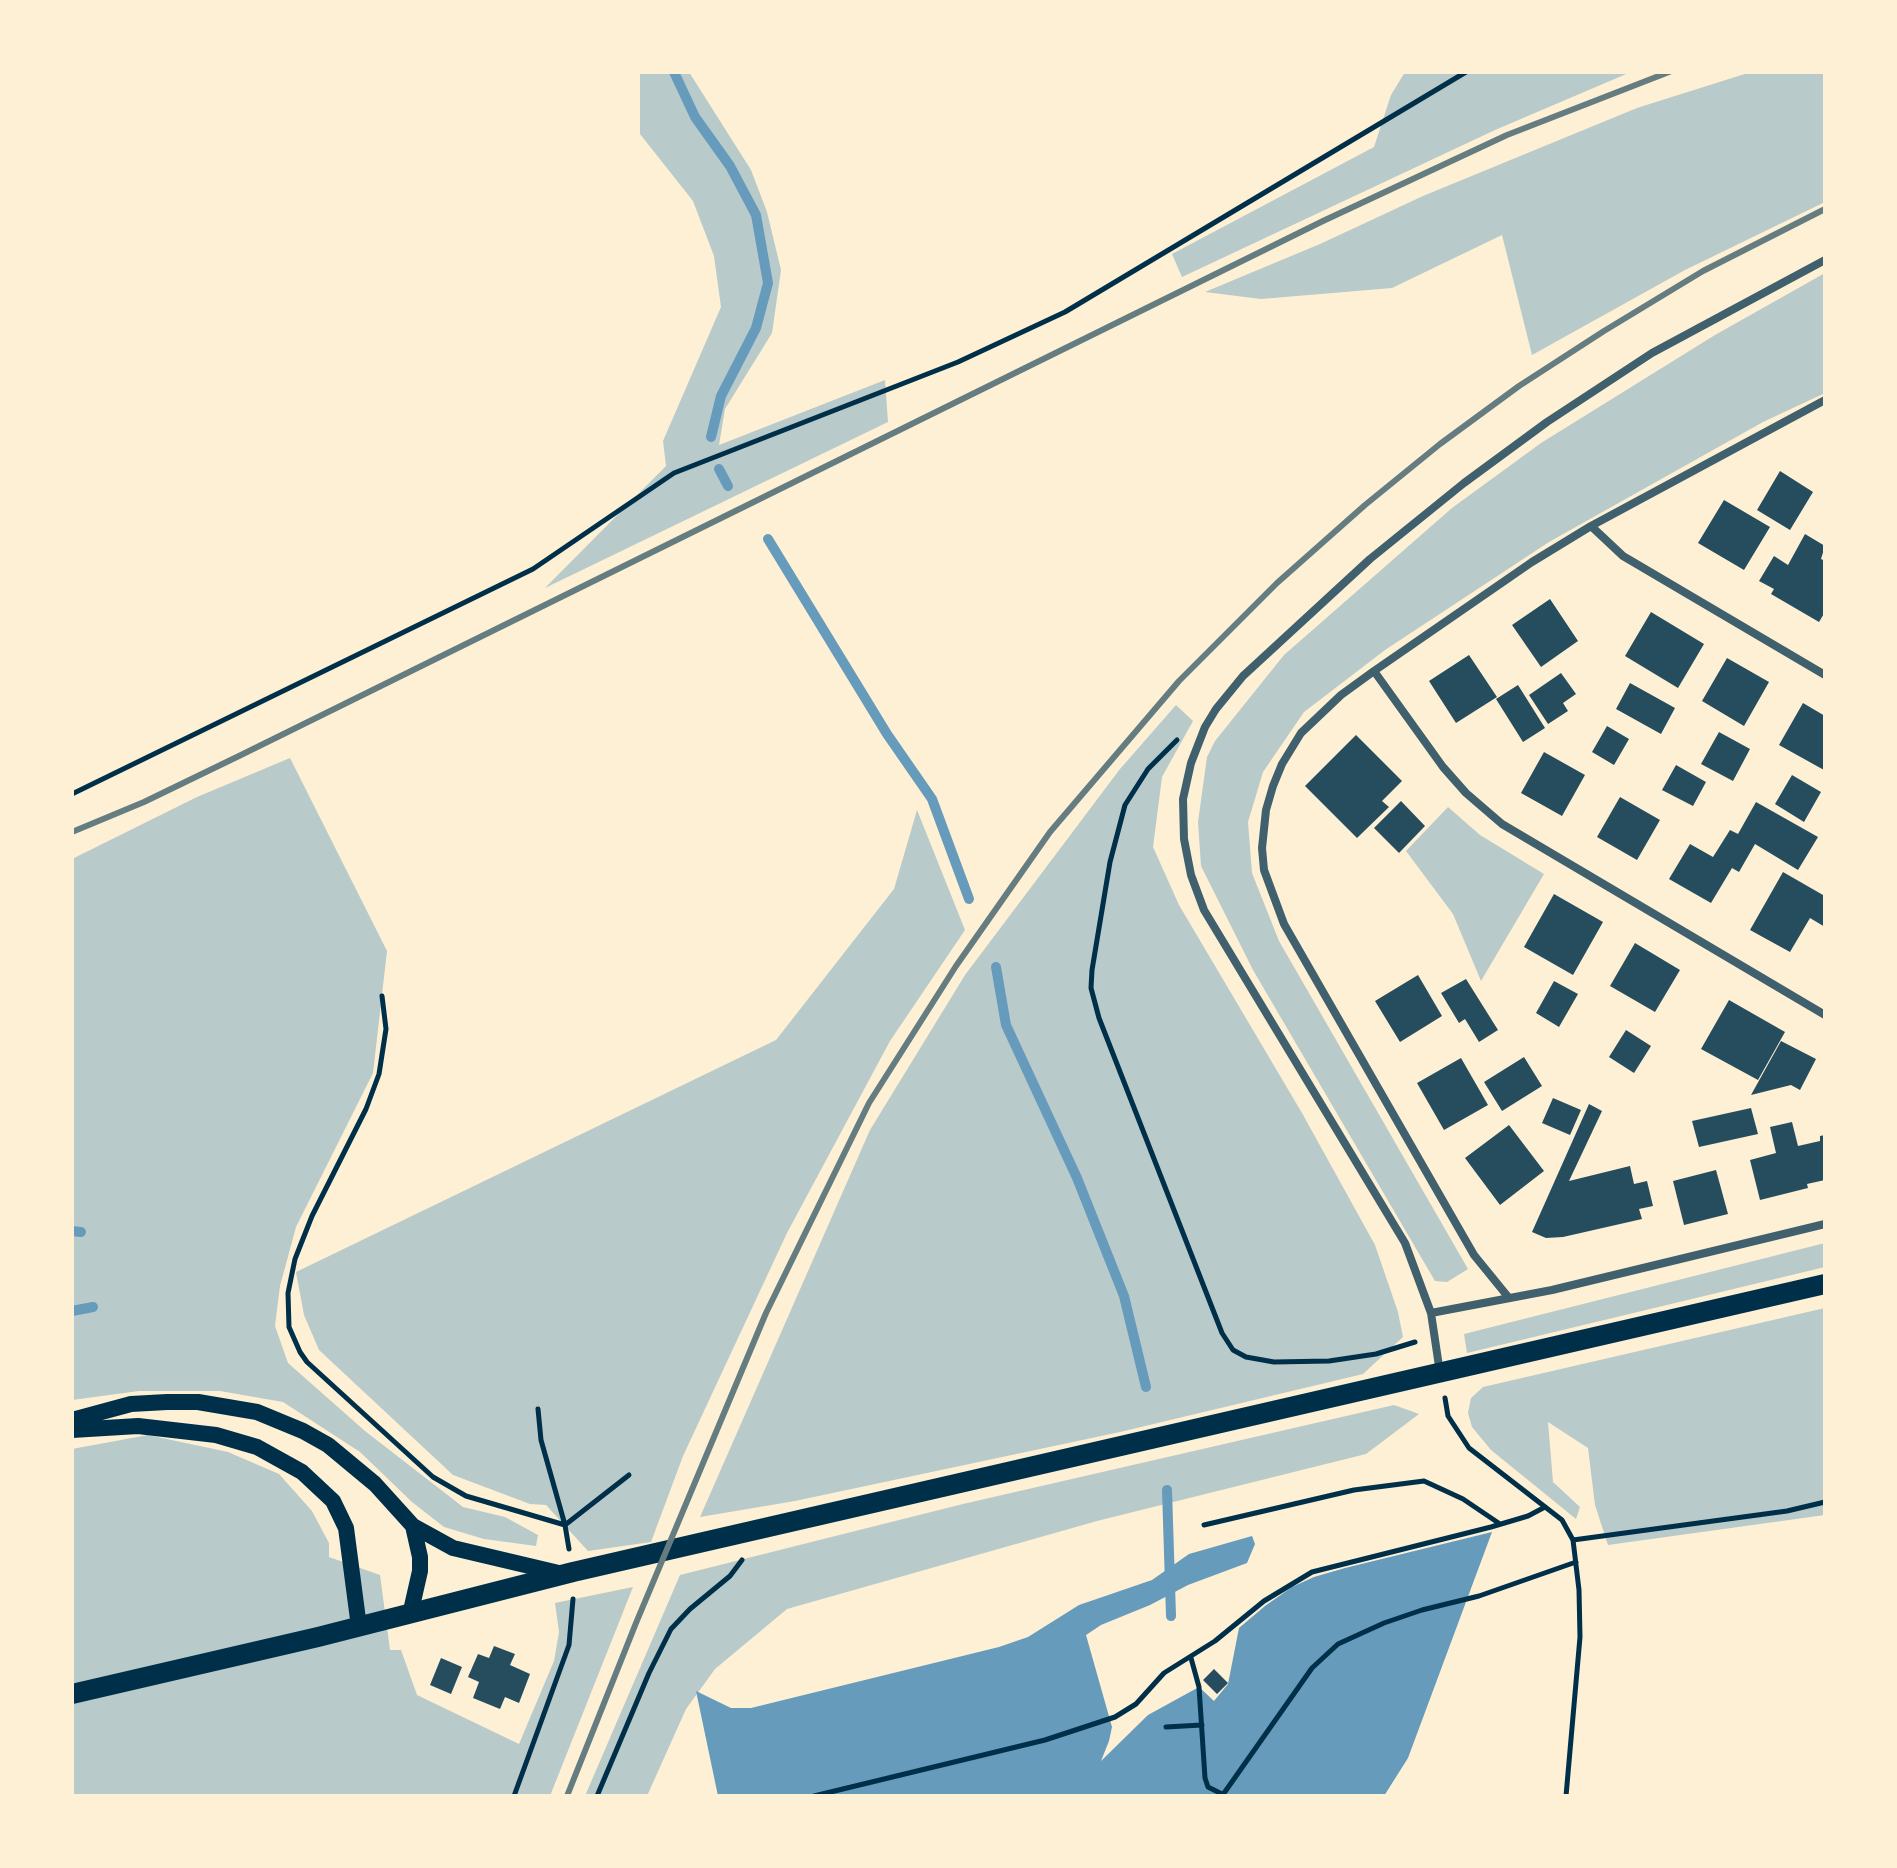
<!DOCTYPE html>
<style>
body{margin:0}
#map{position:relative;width:1897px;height:1868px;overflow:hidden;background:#fdf0d5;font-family:"Golos Text",sans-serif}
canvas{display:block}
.frame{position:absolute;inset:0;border:74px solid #fdf0d5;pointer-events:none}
</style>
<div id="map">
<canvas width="1897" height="1868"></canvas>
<div class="frame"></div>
</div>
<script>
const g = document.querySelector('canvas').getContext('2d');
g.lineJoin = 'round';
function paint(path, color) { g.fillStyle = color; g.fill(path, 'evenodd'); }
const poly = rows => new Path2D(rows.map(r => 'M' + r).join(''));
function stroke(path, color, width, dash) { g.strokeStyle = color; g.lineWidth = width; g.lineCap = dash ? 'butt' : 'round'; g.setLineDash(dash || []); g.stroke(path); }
paint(poly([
 [640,72,689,72,751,170,767,212,781,270,772,333,725,409,719,445,885,380,888,422,545,588,666,466,663,441,721,307,714,256,693,201,640,134],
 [1405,72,1631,72,1495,130,1182,277,1172,254,1374,147,1391,95],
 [1751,72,1825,72,1825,202,1685,270,1532,355,1502,235,1392,288,1261,299,1205,292,1320,244,1423,196,1637,108],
 [1825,273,1825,393,1763,422,1549,542,1385,650,1304,712,1263,772,1248,822,1252,873,1279,941,1468,1269,1447,1282,1435,1281,1253,970,1201,866,1198,822,1207,757,1215,741,1284,655,1452,508,1541,443,1715,335],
 [1176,705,1193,721,1162,777,1153,847,1179,905,1302,1113,1375,1245,1398,1312,1403,1337,1363,1374,1120,1432,795,1501,700,1517,870,1130,965,975,1120,769],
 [290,758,387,951,373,1073,296,1227,280,1286,275,1326,288,1363,365,1431,463,1507,505,1517,538,1535,536,1546,484,1539,444,1527,412,1502,360,1452,283,1402,220,1391,139,1391,72,1400,72,859,197,797],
 [1448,807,1480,835,1544,874,1481,981,1453,914,1406,851],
 [917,810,965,930,890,1041,787,1233,683,1456,651,1542,588,1551,546,1505,530,1504,453,1475,319,1350,304,1315,296,1272,776,1040,894,889],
 [1825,1243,1825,1267,1467,1353,1464,1334],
 [1825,1308,1825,1515,1608,1545,1595,1505,1588,1448,1548,1422,1553,1482,1580,1507,1576,1519,1491,1450,1472,1427,1468,1413,1471,1398,1483,1387],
 [1394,1405,1419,1414,1366,1454,1097,1521,787,1609,715,1669,686,1709,647,1796,585,1796,680,1575,963,1504],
 [148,1435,228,1452,279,1474,312,1511,329,1543,329,1557,380,1575,390,1650,401,1650,417,1695,519,1744,554,1661,559,1632,555,1603,633,1587,550,1796,72,1796,72,1449]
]), '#b9caca');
paint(poly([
 [1492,1532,1408,1758,1384,1796,718,1796,696,1691,731,1708,751,1708,999,1647,1028,1637,1079,1605,1152,1580,1189,1554,1252,1536,1255,1544,1247,1563,1188,1585,1150,1605,1101,1625,1086,1635,1112,1727,1109,1741,1101,1761,1148,1715,1199,1687,1214,1701,1228,1684,1239,1628,1265,1606,1292,1587,1314,1577,1345,1568]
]), '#669bbc');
stroke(poly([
 [674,72,695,117,730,166,756,215,768,283,756,328,721,396,711,437],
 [719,469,728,486],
 [768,539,887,734,932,799,969,899],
 [996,967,1006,1025,1077,1178,1124,1296,1146,1387],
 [72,1231,81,1232],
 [72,1311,93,1307],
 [1167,1490,1171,1616]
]), '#669bbc', 10);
paint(poly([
 [1780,471,1813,492,1790,530,1757,510],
 [1724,500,1770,527,1744,570,1698,543],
 [1805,534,1825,546,1821,559,1825,561,1825,612,1819,622,1771,594,1774,589,1759,581,1774,556,1788,565],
 [1550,599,1578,641,1541,667,1512,625],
 [1651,612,1704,644,1678,688,1625,656],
 [1469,655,1497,697,1456,723,1429,681],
 [1727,658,1769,682,1744,726,1702,701],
 [1561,673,1576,694,1563,703,1568,711,1548,724,1529,695],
 [1630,683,1675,708,1661,734,1616,709],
 [1518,685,1545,728,1523,742,1496,699],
 [1803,703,1825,716,1824,770,1779,745],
 [1607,726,1629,739,1614,765,1592,752],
 [1719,732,1750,749,1733,781,1701,764],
 [1356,735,1402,781,1382,801,1389,807,1357,838,1305,786],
 [1544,752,1585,775,1562,816,1521,793],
 [1676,765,1706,782,1693,806,1662,790],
 [1792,775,1821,792,1804,822,1775,804],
 [1620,797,1660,820,1637,860,1597,837],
 [1401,801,1425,826,1399,853,1374,828],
 [1756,802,1818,837,1798,870,1755,844,1739,872,1732,868,1711,903,1669,879,1690,844,1713,857,1730,830,1738,834],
 [1783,872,1823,895,1825,891,1825,927,1810,918,1790,952,1750,930],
 [1554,894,1603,922,1573,975,1524,947],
 [1635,943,1680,970,1655,1012,1610,986],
 [1418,975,1442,1016,1400,1042,1375,1001],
 [1466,979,1498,1030,1479,1042,1465,1019,1459,1023,1441,993],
 [1554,981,1578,994,1559,1027,1536,1013],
 [1729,1000,1785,1032,1758,1080,1701,1049],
 [1626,1030,1651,1046,1634,1073,1609,1057],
 [1781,1041,1816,1059,1800,1090,1791,1085,1751,1095],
 [1524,1057,1542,1086,1502,1111,1484,1082],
 [1461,1058,1488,1105,1444,1130,1417,1083],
 [1553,1098,1581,1110,1570,1135,1542,1123],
 [1589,1104,1602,1111,1569,1181,1630,1166,1634,1184,1647,1181,1653,1206,1639,1209,1642,1219,1563,1237,1546,1238,1532,1232],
 [1751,1108,1758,1134,1699,1147,1692,1121],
 [1792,1122,1798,1146,1820,1141,1820,1136,1825,1135,1825,1180,1807,1184,1808,1188,1760,1200,1750,1160,1776,1153,1770,1127],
 [1509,1125,1544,1171,1500,1205,1465,1158],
 [1716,1170,1728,1214,1684,1225,1673,1181],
 [494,1646,515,1654,510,1665,530,1674,519,1703,505,1697,500,1709,473,1698,479,1682,468,1677,478,1654,489,1658],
 [441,1658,462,1667,451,1694,430,1685],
 [1214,1669,1228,1683,1217,1694,1203,1680]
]), '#264d5e');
stroke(poly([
 [1177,740,1148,769,1125,805,1110,862,1092,970,1091,988,1099,1018,1222,1333,1233,1350,1246,1357,1274,1362,1329,1361,1376,1354,1415,1342],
 [72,794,533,569,674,473,958,362,1065,312,1466,72],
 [382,996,386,1029,379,1074,366,1109,312,1216,295,1259,288,1293,289,1327,300,1352,307,1362,433,1477,466,1496,565,1525,569,1549],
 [1445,1398,1448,1416,1469,1448,1562,1520,1573,1540,1579,1590,1580,1637,1566,1796],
 [538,1409,541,1440,565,1525,629,1475],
 [1204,1525,1354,1490,1424,1481,1463,1499,1500,1524],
 [1573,1540,1787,1511,1825,1502],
 [1191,1658,1199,1687,1205,1778,1208,1787,1222,1794],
 [1166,1727,1202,1725],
 [514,1796,569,1645,573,1599],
 [597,1796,649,1673,671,1629,690,1609,730,1576,742,1560],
 [814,1796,1045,1740,1115,1717,1136,1704,1164,1673,1215,1641,1264,1601,1312,1572,1491,1527,1528,1516,1545,1507],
 [1222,1796,1312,1668,1338,1644,1384,1623,1422,1610,1479,1596,1576,1562]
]), '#003049', 5);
stroke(poly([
 [1591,526,1623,556,1825,675],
 [1374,671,1443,767,1466,793,1502,824,1825,1015],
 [1509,1298,1474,1255,1284,924,1264,870,1262,848,1266,810,1273,786,1282,764,1301,733,1341,695,1374,671,1532,562,1591,526,1825,400],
 [1431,1313,1552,1290,1825,1224],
 [1440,1373,1431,1313,1405,1243,1204,910,1191,875,1184,839,1183,799,1191,763,1205,727,1216,709,1243,676,1370,559,1464,483,1547,422,1652,353,1825,260]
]), '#3f606c', 8);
stroke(poly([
 [72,1420,131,1404,167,1402,198,1402,257,1412,303,1431,328,1445,375,1484,413,1526,453,1548,563,1574],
 [72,1430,138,1426,216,1435,257,1447,302,1472,333,1501,346,1528,359,1627],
 [410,1615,420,1571,420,1557,413,1526]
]), '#003049', 16);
stroke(poly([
 [72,1694,318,1637,573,1572,1825,1284]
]), '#003049', 20);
stroke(poly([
 [72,832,144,802,241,755,1323,221,1507,135,1669,72],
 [567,1796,636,1623,766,1313,869,1103,956,966,1050,832,1179,681,1277,583,1365,505,1440,444,1519,386,1604,331,1703,271,1825,209]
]), '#657d81', 6);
</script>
